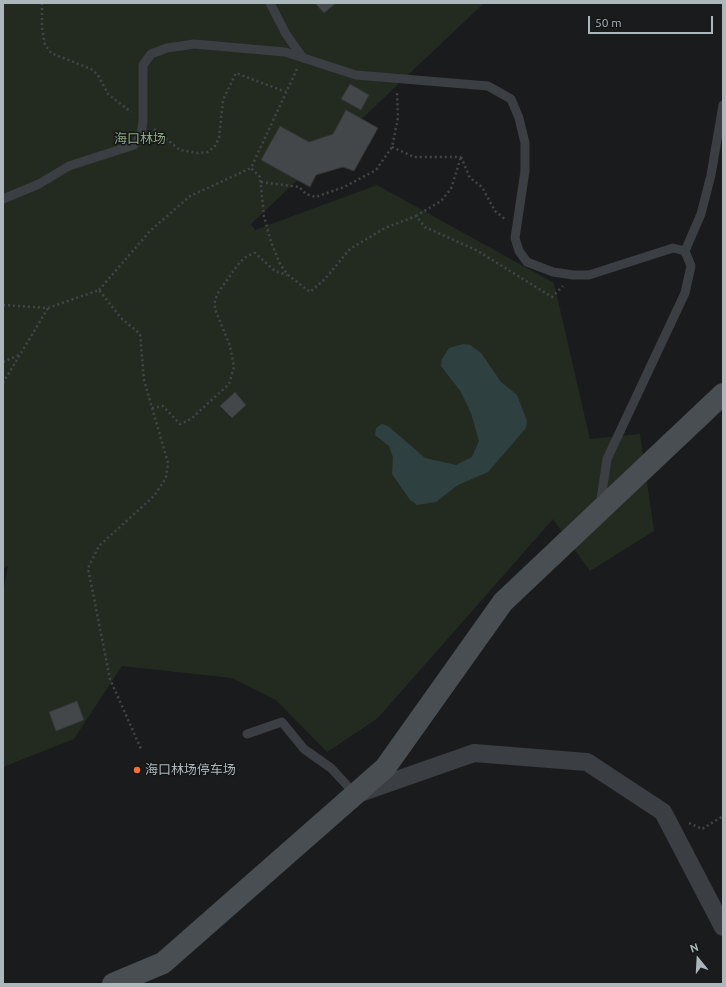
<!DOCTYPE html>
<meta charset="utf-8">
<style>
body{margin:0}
#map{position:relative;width:726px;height:987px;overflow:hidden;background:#1a1b1c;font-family:Ubuntu,sans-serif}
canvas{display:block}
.frame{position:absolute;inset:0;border:4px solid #acb7bc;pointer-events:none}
.north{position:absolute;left:678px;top:939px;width:40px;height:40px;-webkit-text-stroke:3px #151617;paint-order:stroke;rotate:342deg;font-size:11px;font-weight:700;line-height:16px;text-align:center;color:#acb7bc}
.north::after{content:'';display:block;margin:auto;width:14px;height:18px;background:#acb7bc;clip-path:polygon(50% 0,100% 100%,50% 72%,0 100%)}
.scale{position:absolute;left:588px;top:16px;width:125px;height:18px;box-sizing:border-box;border:2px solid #acb7bc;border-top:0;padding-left:5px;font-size:12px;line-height:14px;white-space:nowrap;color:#acb7bc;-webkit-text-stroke:3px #151617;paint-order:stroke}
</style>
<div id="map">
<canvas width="726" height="987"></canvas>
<div class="frame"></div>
<div class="north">N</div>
<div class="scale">50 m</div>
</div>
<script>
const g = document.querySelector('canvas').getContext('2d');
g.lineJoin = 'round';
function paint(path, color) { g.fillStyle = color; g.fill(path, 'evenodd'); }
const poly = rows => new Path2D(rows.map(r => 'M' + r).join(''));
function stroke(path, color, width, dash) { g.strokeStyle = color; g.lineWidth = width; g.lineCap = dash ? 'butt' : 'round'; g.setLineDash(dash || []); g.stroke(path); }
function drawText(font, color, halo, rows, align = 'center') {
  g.font = font + ' Ubuntu,"Noto Sans SC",sans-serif'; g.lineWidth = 3; g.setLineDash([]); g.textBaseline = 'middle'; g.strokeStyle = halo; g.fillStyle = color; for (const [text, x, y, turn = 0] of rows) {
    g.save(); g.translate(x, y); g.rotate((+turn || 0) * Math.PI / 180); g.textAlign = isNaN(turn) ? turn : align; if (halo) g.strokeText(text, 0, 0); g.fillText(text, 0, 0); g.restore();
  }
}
paint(poly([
 [3,3,484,3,251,224,255,230,377,185,554,283,590,439,640,434,654,531,590,571,553,519,378,718,327,752,276,700,232,678,122,666,74,739,3,767,3,592,8,566,3,569]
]), '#232b21');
paint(poly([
 [463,344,470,345,481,353,501,382,517,395,527,421,526,428,488,472,458,485,436,502,417,505,410,500,392,474,393,457,389,446,375,435,376,428,382,424,388,426,425,458,456,465,472,457,479,441,471,413,461,392,441,366,442,359,449,348]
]), '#2f4041');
const building = poly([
 [315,3,336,3,324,13,315,3],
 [350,84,369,95,361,110,341,99,350,84],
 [346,110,378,128,354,171,343,167,316,175,310,187,261,160,280,126,309,142,333,134,346,110],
 [235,392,246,405,232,418,220,406,235,392],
 [77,701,84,720,56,731,49,712,77,701]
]);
paint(building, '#444749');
stroke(building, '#343538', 1);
stroke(poly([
 [42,3,42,28,45,45,51,53,91,69,98,75,108,94,131,112],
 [297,69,251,168,260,177,264,216,271,242,280,264,288,275,310,292,325,279,350,249,385,228,416,216,425,227,478,251,552,297,563,286],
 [154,129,180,150,198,153,208,152,215,146,219,138,223,100,236,73,286,92],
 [392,147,414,157,461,157],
 [461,157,470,178,482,187,495,211,505,219],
 [261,182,299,187,306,194,316,197,344,187,376,170,392,147,398,118,397,91],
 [416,216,441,201,451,189,461,157],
 [99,290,150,231,190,196,251,168],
 [3,305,48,308,99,290,121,318,140,334,144,380,168,463,166,478,154,496,99,546,88,568,110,679,141,749],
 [3,362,19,355],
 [3,383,48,308],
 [152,408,163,406,180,424,191,419,229,384,234,367,230,346,215,309,215,300,219,291,240,262,247,256,255,253,275,271,287,275],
 [689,823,702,829,723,816]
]), '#404649', 2.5, [2, 3]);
stroke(poly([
 [270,3,286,34,303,58],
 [3,199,39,184,69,166,134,145,141,135,143,121,143,65,151,54,167,48,194,44,285,52,356,75,488,86,511,99,519,118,525,143,525,171,515,238,519,251,527,262,553,272,573,275,589,275,673,248,685,251,691,266,685,293,607,459,600,506],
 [685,251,701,214,711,175,723,105],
 [247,734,282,722,304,749,331,768,355,794]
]), '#3b3e42', 9);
stroke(poly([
 [360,793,474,753,587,762,663,812,723,927]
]), '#3b3e42', 18);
stroke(poly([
 [113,984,163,963,385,768,503,602,723,394]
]), '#484e52', 22);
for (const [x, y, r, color] of [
 [137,770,4,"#fb6d33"]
]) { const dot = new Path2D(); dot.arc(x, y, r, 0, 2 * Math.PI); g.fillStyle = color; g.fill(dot); stroke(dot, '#151617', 1.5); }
drawText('13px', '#8ea882', '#151617', [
 ["海口林场",140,139]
]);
drawText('13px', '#acb7bc', '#151617', [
 ["海口林场停车场",145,770]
], 'left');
</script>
